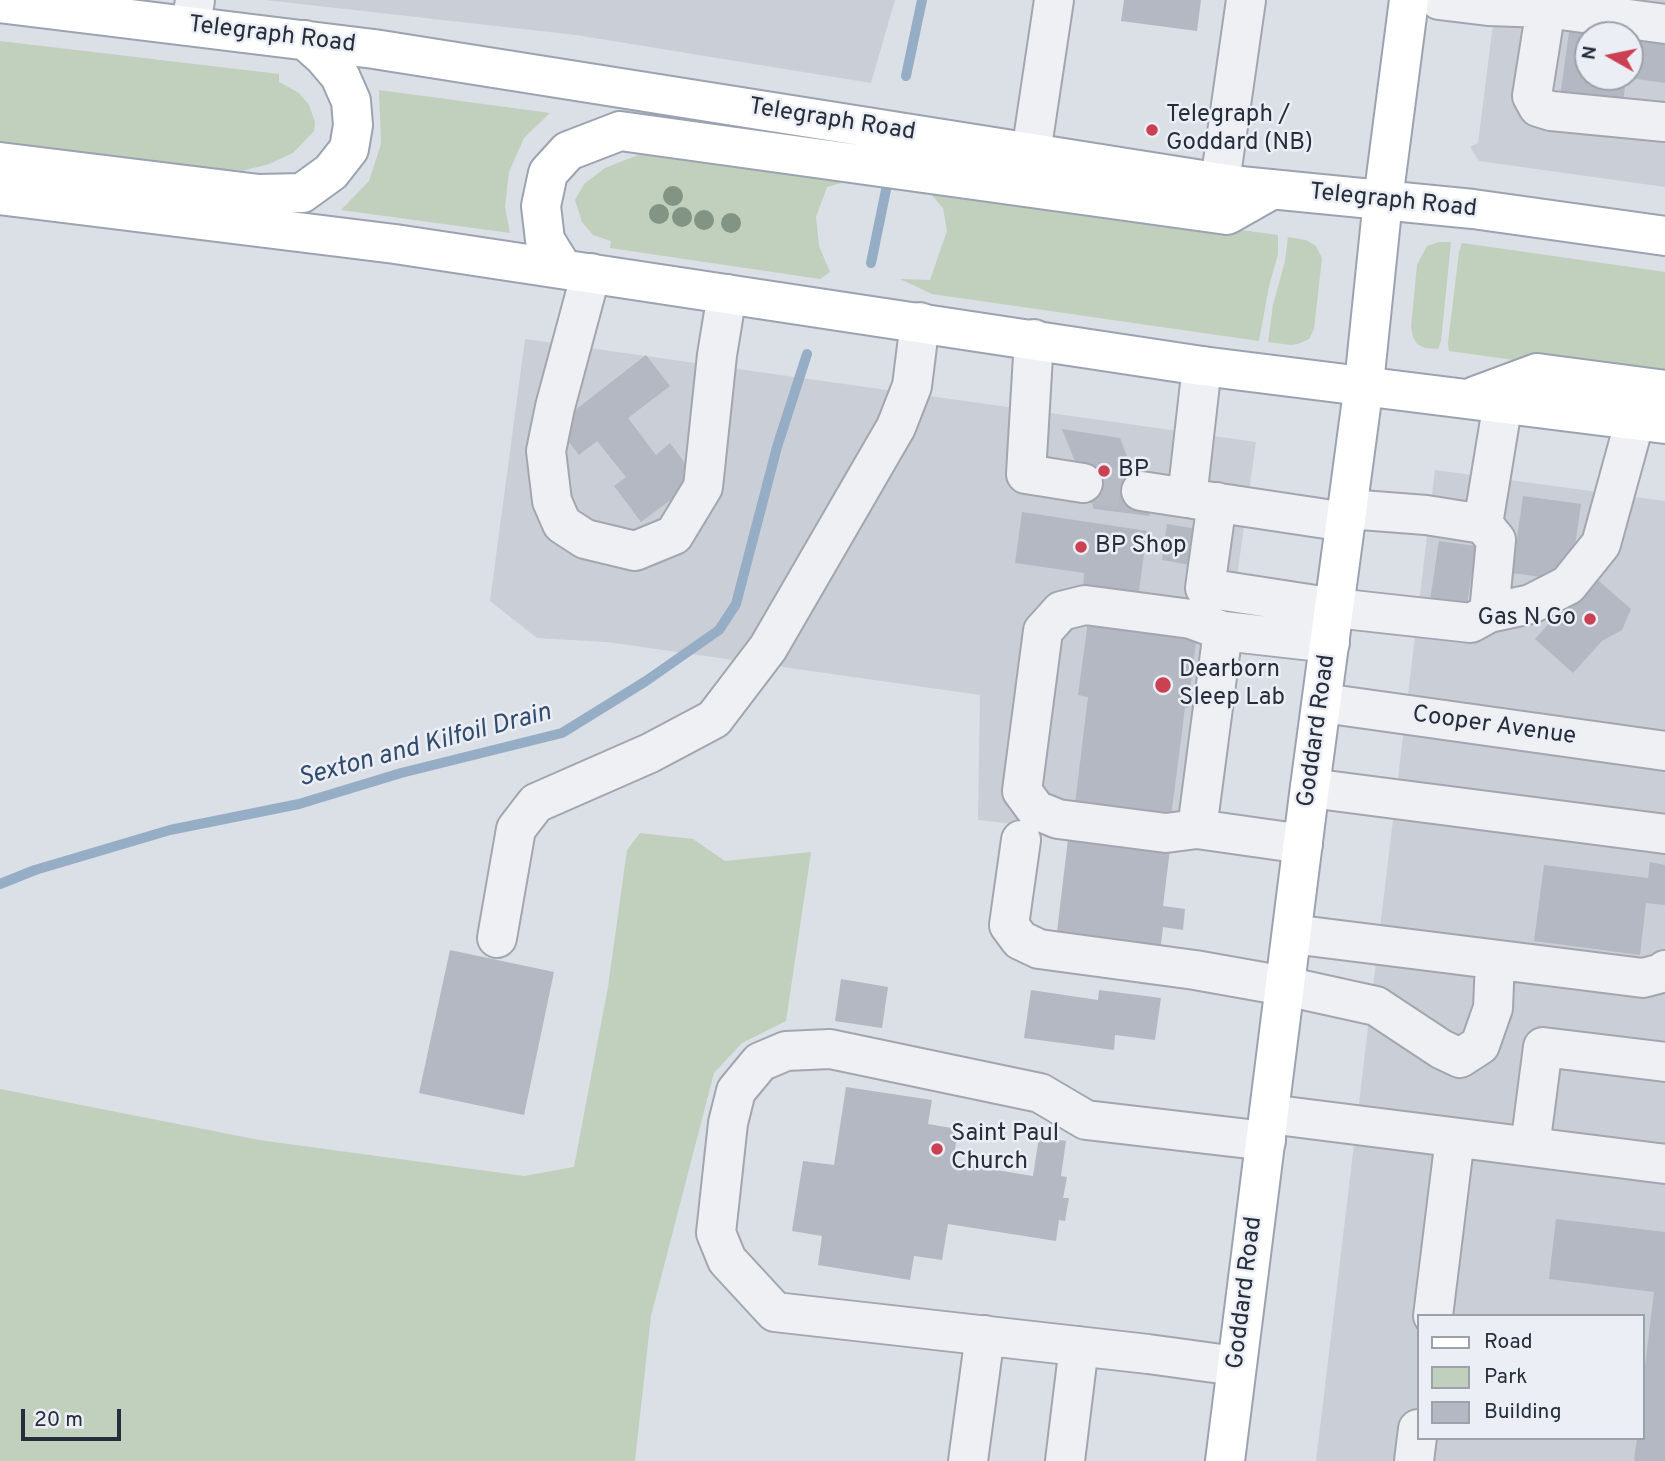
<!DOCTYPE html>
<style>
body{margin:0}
#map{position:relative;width:1665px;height:1461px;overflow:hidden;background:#dbdfe6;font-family:Overpass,sans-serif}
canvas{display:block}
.legend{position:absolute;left:1417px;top:1314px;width:228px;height:126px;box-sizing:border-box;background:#ebeef4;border:2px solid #9ca1aa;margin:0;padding:9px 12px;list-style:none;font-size:21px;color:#262d3b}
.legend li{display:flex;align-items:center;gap:14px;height:35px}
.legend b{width:35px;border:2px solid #9ca1aa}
.north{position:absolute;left:1574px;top:21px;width:70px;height:70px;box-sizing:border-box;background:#ebeef4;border:2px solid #9ca1aa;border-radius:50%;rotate:279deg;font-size:19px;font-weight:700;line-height:28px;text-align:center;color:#262d3b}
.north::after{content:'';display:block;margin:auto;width:24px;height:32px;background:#cb4052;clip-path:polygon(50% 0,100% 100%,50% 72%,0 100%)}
.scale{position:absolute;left:21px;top:1409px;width:100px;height:32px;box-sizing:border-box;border:4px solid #262d3b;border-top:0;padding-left:9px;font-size:21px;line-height:24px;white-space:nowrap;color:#262d3b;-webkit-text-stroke:5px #ebeef4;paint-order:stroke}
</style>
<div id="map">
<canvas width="1665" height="1461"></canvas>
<ul class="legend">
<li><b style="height:9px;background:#fff"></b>Road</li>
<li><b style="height:19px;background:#c1cfbd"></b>Park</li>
<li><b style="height:19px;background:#b3b8c2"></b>Building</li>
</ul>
<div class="north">N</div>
<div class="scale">20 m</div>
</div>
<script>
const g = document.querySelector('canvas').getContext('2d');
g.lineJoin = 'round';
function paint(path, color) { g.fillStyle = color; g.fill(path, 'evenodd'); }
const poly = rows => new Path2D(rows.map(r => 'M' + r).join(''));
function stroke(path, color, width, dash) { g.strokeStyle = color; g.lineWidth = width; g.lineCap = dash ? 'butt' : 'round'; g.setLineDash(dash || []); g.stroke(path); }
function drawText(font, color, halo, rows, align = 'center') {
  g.font = font + ' Overpass,sans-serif'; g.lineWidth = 5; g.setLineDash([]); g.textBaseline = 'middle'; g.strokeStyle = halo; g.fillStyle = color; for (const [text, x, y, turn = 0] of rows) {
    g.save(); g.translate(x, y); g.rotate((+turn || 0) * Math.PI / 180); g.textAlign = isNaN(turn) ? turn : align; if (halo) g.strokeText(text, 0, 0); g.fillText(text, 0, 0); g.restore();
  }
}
paint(poly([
 [265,0,895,0,871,83,576,35],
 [1496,0,1665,0,1665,187,1479,161,1470,147,1478,143],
 [1588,35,1630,35,1630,77,1588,77],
 [525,339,1256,442,1199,844,978,820,980,695,607,642,537,638,490,601],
 [1435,470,1665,501,1665,1461,1316,1461],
 [1418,1316,1642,1316,1642,1438,1418,1438]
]), '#caced7');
paint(poly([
 [0,41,279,74,279,82,299,93,309,105,315,122,314,131,293,153,269,164,242,171,0,149],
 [379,90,550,113,524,138,509,172,505,207,510,233,341,210,369,181,381,144],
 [661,149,846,173,845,182,827,187,816,217,819,246,830,272,820,279,610,248,611,241,593,235,582,222,575,200,584,184,605,168,638,155,660,156],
 [931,188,1278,235,1278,254,1269,286,1259,341,932,294,900,279,930,280,947,231,943,208,930,193],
 [1288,237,1306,240,1316,246,1322,258,1314,329,1309,339,1298,344,1291,345,1268,342,1273,305,1285,261],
 [1439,242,1451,242,1441,341,1438,349,1425,348,1417,344,1413,337,1411,327,1417,265,1427,246],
 [1462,243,1665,272,1665,381,1449,351,1448,343,1459,252],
 [640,833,693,839,725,861,811,852,786,1021,742,1043,714,1073,651,1316,635,1461,0,1461,0,1089,259,1140,524,1176,574,1167,608,987,627,850]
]), '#c1cfbd');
stroke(poly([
 [906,76,922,0],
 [871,263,887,185],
 [0,884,35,870,170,830,299,804,401,773,562,733,646,681,719,630,736,604,777,447,807,354]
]), '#96adc6', 10);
paint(poly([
 [1124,0,1201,0,1197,31,1121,21],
 [1570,25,1665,37,1665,83,1630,78,1630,35,1588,35,1588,77,1626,77,1623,105,1560,97],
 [646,355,670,386,628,418,656,455,670,443,697,480,641,522,614,486,626,477,597,441,579,455,556,425],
 [1062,429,1120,438,1150,516,1094,509],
 [1523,496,1581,504,1570,581,1512,573],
 [1022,512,1147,531,1138,598,1083,591,1084,573,1015,563],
 [1167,524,1203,530,1196,566,1162,560],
 [1439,541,1476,546,1467,605,1430,600],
 [1592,575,1631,609,1622,630,1602,641,1573,673,1535,639],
 [1088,621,1197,634,1188,708,1185,708,1170,825,1074,812,1088,697,1078,695],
 [1069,831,1170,849,1163,906,1185,909,1183,930,1163,927,1160,953,1056,940],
 [1650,862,1665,865,1665,905,1646,903,1640,955,1534,941,1544,865,1648,878],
 [450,950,554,972,524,1115,419,1093],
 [841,979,888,987,882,1028,835,1021],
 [1031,990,1098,1000,1099,990,1161,998,1155,1040,1115,1035,1114,1050,1024,1038],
 [846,1087,932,1100,928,1124,958,1129,953,1163,1033,1176,1039,1137,1066,1141,1061,1176,1067,1177,1063,1198,1069,1198,1065,1221,1059,1220,1056,1241,948,1224,942,1260,914,1256,910,1280,818,1265,822,1236,792,1231,803,1161,834,1165],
 [1556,1219,1665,1232,1665,1461,1634,1461,1637,1438,1642,1438,1642,1391,1654,1292,1549,1279]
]), '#b3b8c2');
stroke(poly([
 [1083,483,1141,491]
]), '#b7bbc4', 38, [38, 19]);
const minor = poly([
 [1439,0,1488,6,1546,8,1665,24],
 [1546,8,1532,96,1538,107,1551,111,1665,122],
 [191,26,195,0],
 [1031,153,1054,0],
 [1220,182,1246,0],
 [591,273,555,407,546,451,552,501,562,524,585,539,635,551,674,535,703,487,717,355,727,294],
 [1034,339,1026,474,1083,483],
 [1141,491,1187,498,1202,366],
 [1193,499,1346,522],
 [1217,502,1205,588,1335,608,1471,623,1489,613,1496,540,1483,524,1426,515,1348,509],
 [1483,524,1503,402],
 [1489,613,1531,604,1568,585,1601,544,1635,420],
 [1323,703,1665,751],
 [1310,788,1665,834],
 [1197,829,1223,631],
 [1021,840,1009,925,1020,940,1039,949,1195,970,1285,986,1376,1006,1441,1049,1460,1058,1480,1045,1493,1008,1495,960],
 [1303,844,1197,829,1166,833,1058,819,1036,810,1022,791,1043,631,1061,611,1085,605,1191,619,1223,631,1330,643],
 [1292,934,1643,978,1662,973,1665,970],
 [497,938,516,829,536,803,650,753,714,719,768,648,896,427,912,386,920,322],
 [1269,1114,1665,1164],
 [1530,1147,1543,1047,1665,1062],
 [1433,1316,1455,1138],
 [1236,1366,1148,1354,775,1312,727,1260,716,1233,728,1123,736,1091,760,1062,786,1051,830,1049,1040,1093,1086,1120,1266,1141],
 [968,1461,985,1335],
 [1065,1461,1079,1346],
 [1414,1461,1418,1429]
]);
const major = poly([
 [0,3,374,49,1240,186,1473,209,1665,236],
 [0,162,259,194,302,193,331,172,349,149,353,125,351,101,340,76,323,56,305,40],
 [0,195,395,244,1202,366,1665,424],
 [563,269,545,240,541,206,548,173,568,151,620,131,1227,215,1273,189],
 [1475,396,1537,373,1665,390],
 [1225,1461,1309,794,1364,384,1383,200,1409,0]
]);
stroke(minor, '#a1a6af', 42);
stroke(major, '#9ba3b1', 42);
stroke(minor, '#eef0f4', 38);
stroke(major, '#fff', 38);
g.fillStyle = '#829484';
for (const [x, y] of [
 [673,196],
 [659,214],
 [682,217],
 [704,220],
 [731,223]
]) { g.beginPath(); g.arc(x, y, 10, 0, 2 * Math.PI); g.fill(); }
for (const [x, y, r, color] of [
 [1152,130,7,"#cb4052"],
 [1104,471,7,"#cb4052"],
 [1081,547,7,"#cb4052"],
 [1590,619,7,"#cb4052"],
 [1163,685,9,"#cb4052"],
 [937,1149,7,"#cb4052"]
]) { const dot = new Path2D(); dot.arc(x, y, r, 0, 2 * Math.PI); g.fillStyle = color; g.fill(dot); stroke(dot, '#ebeef4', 2.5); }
drawText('24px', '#262d3b', '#ebeef4', [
 ["Telegraph Road",272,36,7],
 ["Telegraph Road",832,121,9],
 ["Telegraph Road",1393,202,6],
 ["Cooper Avenue",1494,727,8],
 ["Goddard Road",1318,731,-82],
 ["Goddard Road",1246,1293,-83]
]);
drawText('24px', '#262d3b', '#ebeef4', [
 ["Telegraph /",1166,116],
 ["Goddard (NB)",1166,144],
 ["BP",1118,471],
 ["BP Shop",1095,547],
 ["Gas N Go",1576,619,"right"],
 ["Dearborn",1179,671],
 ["Sleep Lab",1179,699],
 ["Saint Paul",951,1135],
 ["Church",951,1163]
], 'left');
drawText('italic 26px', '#314b6e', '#ebeef4', [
 ["Sexton and Kilfoil Drain",425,747,-15]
]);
</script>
